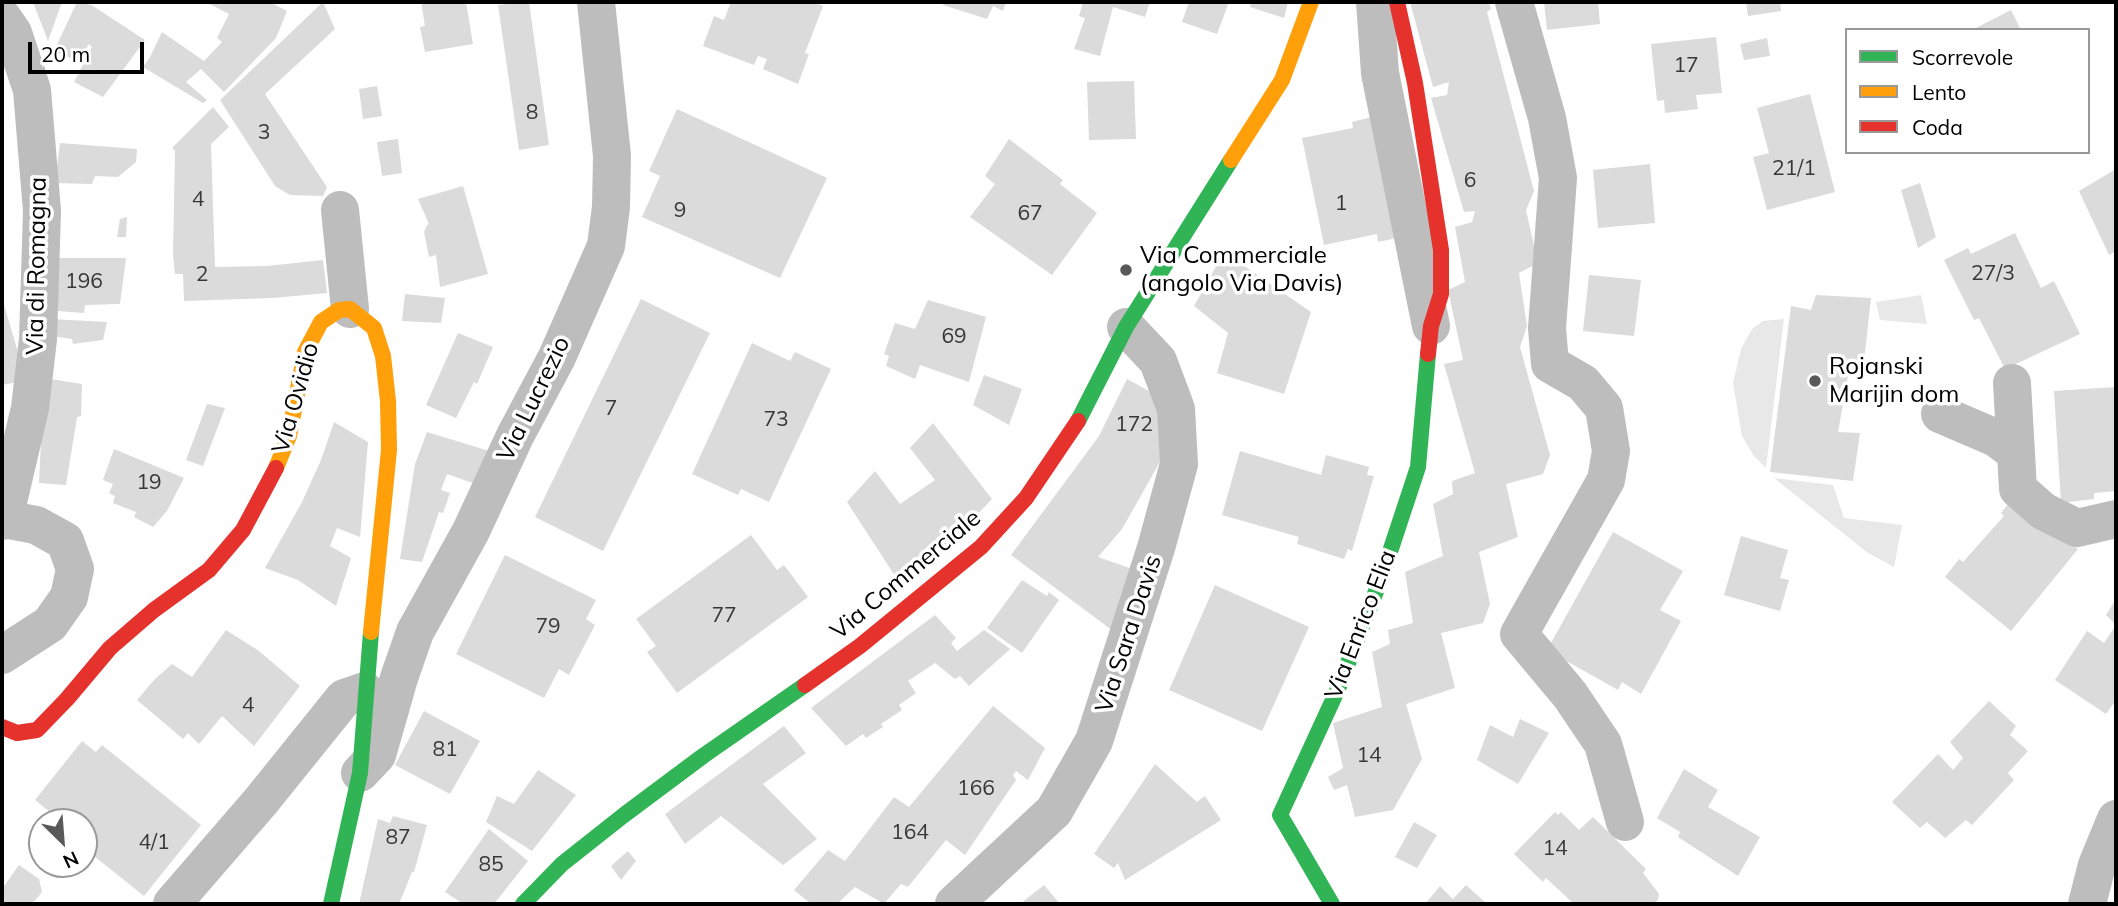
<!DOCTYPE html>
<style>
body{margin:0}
#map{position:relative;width:2118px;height:906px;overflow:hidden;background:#fff;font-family:Mulish,sans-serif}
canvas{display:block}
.frame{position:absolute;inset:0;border:4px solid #000;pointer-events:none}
.legend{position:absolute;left:1845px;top:28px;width:245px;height:126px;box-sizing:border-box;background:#fff;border:2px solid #999;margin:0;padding:9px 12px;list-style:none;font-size:21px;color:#000}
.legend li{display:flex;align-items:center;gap:14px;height:35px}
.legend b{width:35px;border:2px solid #999}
.north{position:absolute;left:28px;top:808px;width:70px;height:70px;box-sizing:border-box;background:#fff;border:2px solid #999;border-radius:50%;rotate:155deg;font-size:19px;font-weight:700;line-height:28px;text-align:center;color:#000}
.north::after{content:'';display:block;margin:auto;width:24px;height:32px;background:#595959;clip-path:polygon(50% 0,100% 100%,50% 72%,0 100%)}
.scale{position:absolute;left:28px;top:42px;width:116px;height:32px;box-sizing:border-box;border:4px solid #000;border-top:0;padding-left:9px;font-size:21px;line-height:24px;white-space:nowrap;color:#000;-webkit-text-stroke:5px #fff;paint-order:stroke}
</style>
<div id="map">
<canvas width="2118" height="906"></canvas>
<div class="frame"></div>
<ul class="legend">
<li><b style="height:9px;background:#30b455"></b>Scorrevole</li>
<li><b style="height:9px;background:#ff9f0a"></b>Lento</li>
<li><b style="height:9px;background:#e5322d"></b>Coda</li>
</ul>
<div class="north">N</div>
<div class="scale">20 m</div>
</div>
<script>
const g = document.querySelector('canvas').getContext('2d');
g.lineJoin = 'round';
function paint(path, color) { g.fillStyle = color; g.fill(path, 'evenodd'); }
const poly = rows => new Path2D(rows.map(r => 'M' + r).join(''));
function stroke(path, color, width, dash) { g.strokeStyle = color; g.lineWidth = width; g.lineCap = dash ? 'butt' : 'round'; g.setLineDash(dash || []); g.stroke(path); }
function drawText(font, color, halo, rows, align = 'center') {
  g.font = font + ' Mulish,sans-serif'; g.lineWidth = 7; g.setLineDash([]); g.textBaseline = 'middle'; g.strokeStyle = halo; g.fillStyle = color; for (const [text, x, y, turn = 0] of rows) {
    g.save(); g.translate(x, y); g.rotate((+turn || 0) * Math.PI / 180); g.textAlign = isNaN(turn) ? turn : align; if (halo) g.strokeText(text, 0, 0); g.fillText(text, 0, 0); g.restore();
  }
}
paint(poly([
 [1921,295,1927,324,1880,320,1876,302],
 [1784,319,1766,468,1753,455,1742,436,1733,383,1741,349,1752,329,1763,321],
 [1774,478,1833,485,1844,518,1902,525,1894,567,1868,553]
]), '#e8e8e8');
paint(poly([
 [33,2,62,2,48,41],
 [77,2,83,2,93,6,145,40,103,97,74,82,92,47,89,44,78,61,54,51],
 [206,2,270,2,287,11,276,38,224,92,201,69,186,82,207,100,203,103,143,67,150,57,162,32,204,61,222,42,217,38,229,14],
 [323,2,335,29,265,94,327,187,323,196,290,195,275,186,220,100],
 [421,2,466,2,473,44,425,52,420,27,425,26],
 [522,2,529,2,549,145,519,150,498,5],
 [731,2,813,2,823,6,805,53,809,54,798,84,763,69,767,59,758,56,754,65,703,46,714,16,724,20],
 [944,2,1006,2,1003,11,993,6,987,19,943,5],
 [1083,2,1150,2,1145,17,1113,7,1100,56,1074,49,1085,18,1079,16],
 [1189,2,1229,2,1217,34,1182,22],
 [1251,2,1288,2,1284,18,1250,7],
 [1410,2,1489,2,1491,9,1487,12,1534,191,1526,210,1538,263,1519,273,1527,326,1520,347,1550,455,1543,474,1506,484,1518,537,1479,552,1490,604,1483,623,1441,633,1455,688,1406,704,1422,759,1393,810,1355,817,1347,785,1334,790,1328,777,1343,768,1333,723,1382,707,1372,652,1390,644,1388,630,1413,623,1405,572,1443,556,1433,504,1453,494,1452,481,1475,473,1444,364,1463,360,1448,290,1465,282,1455,227,1472,222,1475,211,1464,212,1431,98,1447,95,1449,82,1433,87],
 [1544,2,1598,2,1600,24,1547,30],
 [1746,2,1780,2,1781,11,1748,16],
 [2011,10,2021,30,1972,30],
 [1716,37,1722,93,1696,95,1698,109,1665,113,1664,100,1657,101,1651,44],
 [1767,38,1770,56,1744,60,1740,44],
 [1134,81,1136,139,1089,140,1087,82],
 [377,86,382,116,363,119,359,89],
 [1810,94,1835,192,1767,210,1753,157,1769,153,1757,108],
 [213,107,229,127,211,144,215,267,267,266,323,260,327,293,273,298,184,301,183,274,175,274,173,256,175,151,172,148],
 [677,109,827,178,780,278,642,217,660,176,649,171],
 [1372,117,1397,238,1378,242,1377,234,1324,245,1302,138,1353,128,1352,122],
 [398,139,402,173,382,176,377,142],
 [1009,139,1063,180,1060,184,1097,213,1052,275,970,217,995,184,985,176],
 [60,143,137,149,136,162,118,177,95,176,92,184,55,183],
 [1650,164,1655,223,1598,228,1593,170],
 [2116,169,2116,251,2109,255,2079,191],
 [1920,183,1936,237,1918,248,1901,190],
 [463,186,488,274,440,287,436,255,429,257,424,232,427,225,429,224,418,199],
 [127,217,126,237,117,237,120,219],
 [2015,233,2041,288,2054,281,2080,334,2005,369,1979,318,1974,320,1944,260,1968,248,1971,254],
 [1224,252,1311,312,1284,394,1217,373,1228,333,1194,306],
 [54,258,126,258,120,304,85,305,84,313,58,311],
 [1589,275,1641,280,1634,336,1583,331],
 [405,294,445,298,441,323,402,321],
 [1816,295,1871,298,1863,370,1849,370,1838,432,1860,433,1853,481,1770,472,1791,306,1811,310],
 [2,298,20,359,23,381,2,385],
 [641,299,710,333,603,551,535,517],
 [928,300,986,317,969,382,920,365,915,379,886,366,889,356,884,354,895,323,915,329],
 [51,319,107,322,103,340,73,344,72,339,52,336],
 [458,333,493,347,477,384,474,382,456,418,426,405],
 [752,343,790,361,795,352,831,369,769,502,741,489,738,495,692,474],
 [984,375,1022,389,1009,425,973,405],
 [44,378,82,384,81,416,77,417,66,485,39,483],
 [1127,379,1158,396,1165,453,1122,529,1098,557,1138,571,1120,636,1011,555,1099,436],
 [2116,387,2116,491,2094,493,2094,499,2061,503,2054,391],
 [207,404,225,408,203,466,186,460],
 [334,422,368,442,360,537,337,528,330,546,351,558,336,606,298,580,265,568,302,502,321,460],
 [933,423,992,499,955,538,897,579,847,502,875,471,900,504,935,480,910,448],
 [427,432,496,453,484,487,447,474,441,490,450,493,443,513,439,512,422,562,400,559,415,464],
 [114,449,184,478,167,511,153,527,134,517,136,512,113,503,115,496,109,493,113,484,103,480],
 [1240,451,1321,475,1326,455,1369,467,1367,475,1374,476,1352,551,1348,549,1344,559,1297,544,1299,537,1222,515],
 [2014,497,2078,549,2011,631,1945,577,1959,559,1963,562,2004,516,2001,513],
 [1613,532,1683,571,1660,610,1681,621,1641,694,1622,682,1618,690,1547,650],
 [751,535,777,570,784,565,808,597,677,693,647,652,656,646,636,619],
 [1741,536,1788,550,1780,578,1789,580,1780,611,1724,595],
 [505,555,596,600,586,619,595,625,569,675,559,669,544,698,456,654],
 [1022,580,1047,596,1049,592,1059,600,1022,653,987,628],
 [1215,585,1309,627,1262,731,1169,690],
 [2116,599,2116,700,2106,714,2055,680,2087,631,2104,643,2116,625,2106,615],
 [935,615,956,638,951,643,957,651,984,630,1010,649,969,686,960,676,955,679,935,663,908,681,916,693,899,705,902,710,881,724,883,727,866,738,863,734,846,746,811,708],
 [226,630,259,651,300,686,254,746,222,716,199,744,188,733,183,739,137,700,154,680,172,664,192,677],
 [1989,701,2016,726,2010,735,2028,751,2008,773,2014,780,1972,825,1966,820,1945,838,1927,822,1920,828,1892,802,1938,754,1953,770,1963,758,1950,742],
 [993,706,1045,748,1028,780,1016,771,1013,775,1016,780,965,855,946,840,908,887,901,884,884,904,855,887,837,904,811,904,794,890,828,850,845,861,894,797,909,807],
 [424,711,480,741,450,794,395,765],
 [1520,719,1549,733,1518,784,1477,760,1490,725,1513,737],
 [784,726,806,753,763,784,817,839,783,865,721,816,685,844,665,814],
 [82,741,96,752,102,745,201,825,144,896,84,848,84,822,52,822,45,817,50,812,35,800],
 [1155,764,1197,802,1205,796,1221,820,1125,880,1118,863,1114,868,1094,854],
 [1684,769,1718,790,1708,807,1760,837,1738,876,1678,837,1680,832,1657,818],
 [538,770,576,795,532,851,486,822,497,796,514,804],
 [1555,812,1558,815,1561,812,1579,830,1593,817,1646,869,1643,873,1659,894,1658,900,1653,904,1574,904,1546,878,1543,882,1514,854],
 [393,816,427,825,414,872,412,872,399,904,359,904,378,819,390,823],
 [1414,822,1437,835,1417,868,1395,857],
 [489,829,528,861,494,904,463,904,445,892],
 [628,851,636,861,621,880,611,866],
 [19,865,39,879,42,892,32,904,2,904,2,889],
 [1044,885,1060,904,1020,904],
 [1466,885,1487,904,1425,904,1440,886,1453,899]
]), '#dbdbdb');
stroke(poly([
 [1375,2,1380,73,1431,326],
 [1514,2,1547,118,1558,178,1547,328,1550,364,1583,383,1604,408,1611,451,1606,480,1519,634,1570,695,1603,744,1625,822],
 [2,17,13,33,32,90,42,211,38,339,30,408,4,519],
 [340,210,350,309],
 [2012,383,2018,489,2043,511,2077,528,2116,519],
 [1940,414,1996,438,2016,453],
 [2,521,4,519,36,525,65,541,75,569,69,597,50,624,2,655],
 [360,773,377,755,399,678,415,632,471,531,515,436,557,357,606,246,611,207,612,156,596,2],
 [172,904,261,801,344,698,365,691],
 [954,904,1054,811,1094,741,1156,548,1179,464,1176,409,1158,361,1126,327],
 [2087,904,2097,865,2116,819]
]), '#bdbdbd', 38);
stroke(poly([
 [1078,421,1126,327,1231,160],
 [331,904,360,773,371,632],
 [523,904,562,864,624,815,703,756,805,685],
 [1332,904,1280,815,1337,691,1382,576,1418,467,1428,354]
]), '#30b455', 16);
stroke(poly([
 [1231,160,1282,80,1311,2],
 [276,468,289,436,305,352,321,322,339,310,350,309,374,328,383,356,388,401,389,450,371,632]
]), '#ff9f0a', 16);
stroke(poly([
 [1397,2,1415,83,1441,250,1441,294,1431,326,1428,354],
 [805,685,860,646,981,547,1026,498,1078,421],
 [2,727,17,733,37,730,67,699,110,648,154,610,209,570,243,530,276,468]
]), '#e5322d', 16);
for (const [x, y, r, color] of [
 [1126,270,7,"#595959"],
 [1815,381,7,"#595959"]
]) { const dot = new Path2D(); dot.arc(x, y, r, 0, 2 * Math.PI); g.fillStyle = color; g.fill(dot); stroke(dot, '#fff', 2.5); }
drawText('21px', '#373737', null, [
 ["17",1686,66],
 ["8",532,113],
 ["3",264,133],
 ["21/1",1794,169],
 ["6",1470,181],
 ["4",198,200],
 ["1",1341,204],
 ["9",680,211],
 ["67",1030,214],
 ["27/3",1993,274],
 ["2",202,275],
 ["196",84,282],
 ["69",954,337],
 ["7",611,409],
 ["73",776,420],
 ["172",1134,425],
 ["19",149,483],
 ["77",724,616],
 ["79",548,627],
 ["4",248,706],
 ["81",445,750],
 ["14",1369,756],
 ["166",976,789],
 ["164",910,833],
 ["87",398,838],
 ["4/1",154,843],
 ["14",1555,849],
 ["85",491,865]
]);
drawText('24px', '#000', '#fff', [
 ["Via Commerciale",1140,256],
 ["(angolo Via Davis)",1140,284],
 ["Rojanski",1829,367],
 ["Marijin dom",1829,395]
], 'left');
drawText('24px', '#000', '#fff', [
 ["Via di Romagna",37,266,-89],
 ["Via Ovidio",296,398,-74],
 ["Via Lucrezio",534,399,-64],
 ["Via Commerciale",906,575,-40],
 ["Via Enrico Elia",1361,625,-69],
 ["Via Sara Davis",1129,634,-72]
]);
</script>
